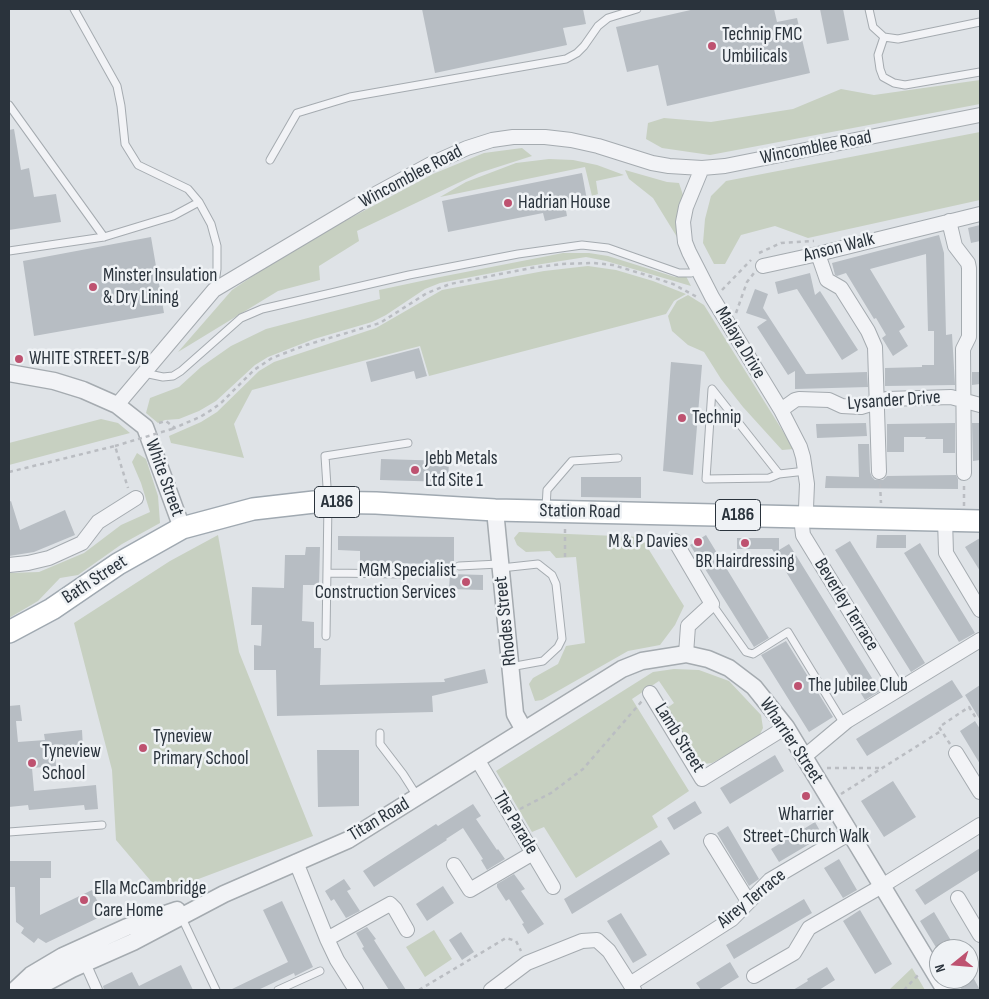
<!DOCTYPE html>
<style>
body{margin:0}
#map{position:relative;width:989px;height:999px;overflow:hidden;background:#dfe3e7;font-family:"Sofia Sans Condensed",sans-serif}
canvas{display:block}
.frame{position:absolute;inset:0;border:10px solid #2a333c;pointer-events:none}
.north{position:absolute;left:929px;top:939px;width:50px;height:50px;box-sizing:border-box;background:#eff2f5;border:1px solid #a0a6ab;border-radius:50%;rotate:253deg;font-size:14px;font-weight:700;line-height:20px;text-align:center;color:#2a333c}
.north::after{content:'';display:block;margin:auto;width:18px;height:22px;background:#be5270;clip-path:polygon(50% 0,100% 100%,50% 72%,0 100%)}
</style>
<div id="map">
<canvas width="989" height="999"></canvas>
<div class="frame"></div>
<div class="north">N</div>
</div>
<script>
const g = document.querySelector('canvas').getContext('2d');
g.lineJoin = 'round';
function paint(path, color) { g.fillStyle = color; g.fill(path, 'evenodd'); }
const poly = rows => new Path2D(rows.map(r => 'M' + r).join(''));
function stroke(path, color, width, dash) { g.strokeStyle = color; g.lineWidth = width; g.lineCap = dash ? 'butt' : 'round'; g.setLineDash(dash || []); g.stroke(path); }
function drawText(font, color, halo, rows, align = 'center') {
  g.font = font + ' "Sofia Sans Condensed",sans-serif'; g.lineWidth = 5; g.setLineDash([]); g.textBaseline = 'middle'; g.strokeStyle = halo; g.fillStyle = color; for (const [text, x, y, turn = 0] of rows) {
    g.save(); g.translate(x, y); g.rotate((+turn || 0) * Math.PI / 180); g.textAlign = isNaN(turn) ? turn : align; if (halo) g.strokeText(text, 0, 0); g.fillText(text, 0, 0); g.restore();
  }
}
paint(poly([
 [980,80,980,104,710,155,662,148,646,139,648,123,664,118,711,122,793,109,841,89,874,95],
 [980,132,980,200,808,238,775,226,741,235,725,264,714,264,703,243,705,219,711,196,726,181],
 [522,148,532,156,479,173,357,231,359,241,319,266,320,280,278,291,178,352,232,290,296,247,433,174,484,153],
 [549,159,573,160,597,165,624,175,596,181,598,194,592,196,585,167,440,197,466,182,516,163],
 [625,170,667,182,679,183,683,195,677,237,653,198,629,179],
 [563,253,589,253,608,256,675,277,686,276,691,286,606,261,586,257,523,267,440,283,425,289,386,315,372,322,314,339,268,357,255,365,216,401,199,411,179,419,165,420,158,423,146,413,150,398,179,387,201,367,231,346,266,329,380,299,379,290,440,277],
 [588,266,616,270,653,281,686,294,674,301,666,314,429,376,420,346,252,390,234,424,244,458,171,443,169,436,201,422,217,412,259,371,274,362,376,328,442,290,544,271],
 [688,295,704,305,794,449,782,450,743,407,721,379,704,352,688,345,672,331,668,316,677,301],
 [101,419,118,423,130,433,9,465,9,443],
 [137,453,146,459,158,496,160,523,122,544,78,575,60,578,38,601,9,618,9,573,39,572,84,553,121,525,150,512,141,483,132,462],
 [519,532,641,537,684,606,675,625,660,645,628,651,542,700,535,701,529,684,533,678,558,664,566,646,585,643,576,557,556,558,550,551,526,552,517,545,514,538],
 [218,535,239,652,313,836,161,893,116,840,112,770,74,623,170,561],
 [674,669,699,670,729,681,761,715,763,728,758,738,712,763,704,764,699,761,667,708,674,703,659,681,632,699,689,791,652,816,658,827,576,878,544,827,532,832,496,771,653,672],
 [434,930,452,959,425,977,406,947],
 [912,968,925,990,889,990]
]), '#c7d0c1');
paint(poly([
 [422,9,583,9,586,24,563,28,567,45,435,73],
 [695,9,774,9,777,22,797,18,810,73,667,106,658,65,627,72,616,27],
 [820,9,843,9,849,40,827,44],
 [14,129,21,170,29,168,34,197,56,194,61,222,9,230,9,130],
 [582,173,587,200,565,205,567,216,545,221,543,213,448,232,442,201],
 [980,225,980,241,971,243,968,228],
 [939,235,944,253,946,335,952,334,955,385,885,386,885,368,922,367,922,365,934,365,934,331,928,331,926,254,870,269,905,327,899,331,908,346,893,356,882,338,886,335,876,318,874,319,846,273,837,276,835,275,832,263],
 [151,237,164,313,34,336,23,261],
 [810,273,815,295,820,291,858,350,842,360,797,289,778,294,775,282],
 [755,289,768,294,763,308,806,374,867,372,868,387,795,389,795,371,788,375,757,327,767,320,746,313],
 [419,348,427,376,416,379,414,371,371,382,366,362],
 [671,362,702,365,693,475,663,471],
 [972,372,980,372,980,384,972,385],
 [866,423,867,436,817,438,816,424],
 [955,423,955,453,943,453,943,439,925,439,926,437,904,437,904,452,887,452,887,424],
 [972,423,980,423,980,460,973,461],
 [858,444,869,444,870,472,872,477,875,480,883,480,887,476,956,475,958,479,958,489,825,488,826,476,859,477],
 [381,459,449,461,448,482,380,480],
 [581,477,641,477,641,498,581,497],
 [11,501,20,530,65,510,75,535,34,552,9,556,9,502],
 [706,535,769,638,754,647,690,545],
 [877,535,906,535,906,548,876,548],
 [338,536,454,537,454,564,360,563,360,551,338,550],
 [737,538,779,538,779,550,789,544,880,691,865,700,772,549,737,549],
 [980,538,980,571,965,547],
 [850,541,925,663,911,672,835,550],
 [920,543,975,633,959,642,904,553],
 [306,547,320,547,319,585,303,585,302,621,314,622,314,648,321,648,320,685,445,682,444,679,485,669,488,683,432,696,433,712,277,716,276,670,254,670,254,645,261,646,262,625,251,625,252,587,284,588,285,555,305,555],
 [450,574,483,575,483,590,449,589],
 [786,641,833,717,809,732,761,655],
 [952,680,963,697,867,756,856,739],
 [980,685,980,720,965,695],
 [20,705,22,721,16,721,18,742,45,740,44,734,82,730,83,749,55,752,56,766,32,768,34,791,96,785,98,809,85,810,84,805,29,810,28,805,9,807,9,706],
 [975,721,980,729,980,764,960,731],
 [317,750,359,750,359,806,318,807],
 [775,755,784,771,730,804,720,788],
 [893,781,916,817,884,837,861,801],
 [695,801,702,813,674,830,667,818],
 [473,804,481,816,476,819,497,850,498,849,505,859,487,870,481,860,483,859,463,828,446,839,447,840,374,887,363,871,436,824,438,826],
 [815,822,823,836,779,862,771,849],
 [728,826,759,879,749,886,717,833],
 [661,840,670,854,572,914,564,899],
 [980,848,980,870,925,905,915,890],
 [839,859,857,890,843,898,824,868],
 [9,861,51,861,51,878,40,878,40,915,92,890,104,915,46,943,38,938,34,943,21,933,24,928,16,922,15,887,9,887],
 [514,874,525,889,521,891,544,924,528,934,522,924,524,923,509,899,506,901,497,887,497,884],
 [344,879,351,889,347,891,360,911,346,918,334,899,331,901,325,891],
 [443,886,454,903,427,921,416,904],
 [804,899,812,913,734,959,726,945],
 [282,901,313,967,295,976,294,973,258,990,230,990,288,962,263,910],
 [860,910,892,964,875,974,843,921],
 [934,912,956,949,937,949,920,921],
 [621,913,647,955,633,963,607,921],
 [367,927,376,939,374,940,406,990,389,990,362,948,364,947,356,933],
 [461,932,474,952,462,960,449,940],
 [730,962,739,977,718,990,701,990,696,983],
 [181,965,193,990,104,990,103,986,132,972,139,986],
 [827,967,835,980,819,990,793,990,808,981,807,979],
 [955,979,974,979,980,990,962,990]
]), '#b7bdc3');
const service = poly([
 [74,9,117,86,121,106,125,144,138,165,188,189,199,202,211,224,217,246,217,269,214,290],
 [869,9,873,27,884,37,898,39,980,22],
 [884,37,878,55,880,69,883,77,894,83,905,85,980,72],
 [9,105,104,237],
 [270,160,297,113,350,97,566,59,577,53,584,46,598,26,608,18,637,9],
 [9,251,104,237,173,216,199,202],
 [144,373,163,377,173,376,181,371,241,318,262,309,409,275,518,254,582,245,608,248,679,273,691,273,697,269],
 [779,474,712,389,706,479,769,478,779,474,806,471],
 [546,508,547,490,572,461,618,458],
 [459,566,499,564],
 [501,568,538,564,552,575,556,584,562,639,558,647,543,661,510,667],
 [328,573,405,574],
 [712,604,746,652,753,654,788,632,844,724],
 [326,636,328,502,325,456,408,443],
 [380,733,380,744,403,774,417,796],
 [9,832,102,825],
 [181,916,216,990],
 [278,990,320,971]
]);
const pedestrian = poly([
 [85,963,97,990]
]);
const minor = poly([
 [702,168,686,207,683,222,685,242,689,252,712,297,781,410,800,447,803,457,807,484,806,508,802,526,803,535,898,690],
 [949,221,955,246,968,263,969,268,969,337,963,349,964,473],
 [818,254,827,280,841,288,868,331,875,347,879,472],
 [763,266,818,254,980,214],
 [117,405,214,290,372,196,431,164,467,148,492,140,513,137,545,137,571,140,598,146,652,163,669,166,702,168,725,166,980,115],
 [781,410,795,400,799,399,829,400,842,406,861,407,887,399,951,397,980,405],
 [945,519,946,553,980,610],
 [675,541,712,604,688,626,686,654],
 [9,565,28,563,49,558,82,543,98,522,136,498],
 [650,693,702,779,786,727],
 [956,753,980,792],
 [804,757,847,721,980,640],
 [477,759,553,887],
 [711,841,748,901],
 [296,862,327,939,337,960,356,990],
 [454,865,470,890,533,853],
 [958,898,980,935],
 [327,939,390,904,395,909,407,930],
 [754,976,794,953,809,928,882,886,980,825],
 [630,984,732,919,770,880,850,833],
 [491,990,527,963,582,941,597,940,609,951,634,990]
]);
const tertiary = poly([
 [9,373,54,381,83,390,117,405,145,427,182,528],
 [495,510,515,714,524,730],
 [15,990,31,975,63,956,127,927,177,910],
 [35,990,40,986,72,969,133,942,224,894,348,840,622,669,642,661,686,654,708,659,729,668,754,687,786,727,945,990]
]);
const primary = poly([
 [9,632,52,609,118,564,182,528,253,509,314,502,376,503,495,510,980,521]
]);
stroke(service, '#a5abb0', 9);
stroke(pedestrian, '#a5abb0', 12);
stroke(minor, '#a5abb0', 16);
stroke(tertiary, '#a5abb0', 19);
stroke(primary, '#a0a9b1', 24);
stroke(poly([
 [759,253,781,243,814,241],
 [722,290,751,260],
 [736,313,747,282,754,273],
 [159,423,166,421,175,428],
 [172,429,200,417,213,409,222,402,254,370,272,358,306,345,380,323,427,293,450,284,531,268,562,264,594,263,613,265,646,275,673,284,697,297],
 [9,472,115,446,128,488],
 [880,484,881,503],
 [964,506,964,484],
 [565,529,565,557],
 [950,744,939,727,969,707,976,718,980,715],
 [827,768,882,768],
 [841,794,941,731],
 [520,809,551,793,583,769,642,701],
 [419,990,506,938,516,941,521,951],
 [904,990,919,974]
]), '#babdc2', 2.5, [4, 4]);
stroke(service, '#f2f3f6', 7);
stroke(pedestrian, '#f2f3f6', 10);
stroke(minor, '#f2f3f6', 14);
stroke(tertiary, '#f2f3f6', 16);
stroke(primary, '#fff', 21);
stroke(poly([
 [115,446,172,429]
]), '#babdc2', 2.5, [4, 4]);
for (const [x, y, r, color] of [
 [712,46,5,"#be5270"],
 [508,203,5,"#be5270"],
 [93,287,5,"#be5270"],
 [19,359,5,"#be5270"],
 [682,418,5,"#be5270"],
 [415,470,5,"#be5270"],
 [698,542,5,"#be5270"],
 [745,543,5,"#be5270"],
 [466,582,5,"#be5270"],
 [798,686,5,"#be5270"],
 [143,748,5,"#be5270"],
 [32,763,5,"#be5270"],
 [806,796,5,"#be5270"],
 [84,900,5,"#be5270"]
]) { const dot = new Path2D(); dot.arc(x, y, r, 0, 2 * Math.PI); g.fillStyle = color; g.fill(dot); stroke(dot, '#eff2f5', 2); }
for (const [x, y, w] of [
 [337,502,45],
 [738,515,45]
]) { const box = new Path2D(); box.roundRect(x - w / 2, y - 15.5, w, 31, 4); g.fillStyle = '#eff2f5'; g.fill(box); stroke(box, '#2a333c', 1); }
drawText('bold 18px', '#2a333c', null, [
 ["A186",337,502],
 ["A186",738,515]
]);
drawText('19px', '#2a333c', '#eff2f5', [
 ["Technip FMC",722,35],
 ["Umbilicals",722,57],
 ["Hadrian House",518,203],
 ["Minster Insulation",103,276],
 ["& Dry Lining",103,298],
 ["WHITE STREET-S/B",29,359],
 ["Technip",692,418],
 ["Jebb Metals",425,459],
 ["Ltd Site 1",425,481],
 ["M & P Davies",688,542,"right"],
 ["BR Hairdressing",745,562,"center"],
 ["MGM Specialist",456,571,"right"],
 ["Construction Services",456,593,"right"],
 ["The Jubilee Club",808,686],
 ["Tyneview",153,737],
 ["Primary School",153,759],
 ["Tyneview",42,752],
 ["School",42,774],
 ["Wharrier",806,815,"center"],
 ["Street-Church Walk",806,837,"center"],
 ["Ella McCambridge",94,889],
 ["Care Home",94,911]
], 'left');
drawText('19px', '#2a333c', '#eff2f5', [
 ["Wincomblee Road",816,148,-11],
 ["Wincomblee Road",411,177,-28],
 ["Anson Walk",839,248,-14],
 ["Malaya Drive",740,343,59],
 ["Lysander Drive",894,401,-4],
 ["White Street",164,478,70],
 ["Station Road",580,512,1],
 ["Bath Street",95,580,-33],
 ["Beverley Terrace",846,605,58],
 ["Rhodes Street",506,621,-96],
 ["Lamb Street",679,738,58],
 ["Wharrier Street",791,741,56],
 ["Titan Road",379,820,-31],
 ["The Parade",515,823,59],
 ["Airey Terrace",752,899,-39]
]);
</script>
